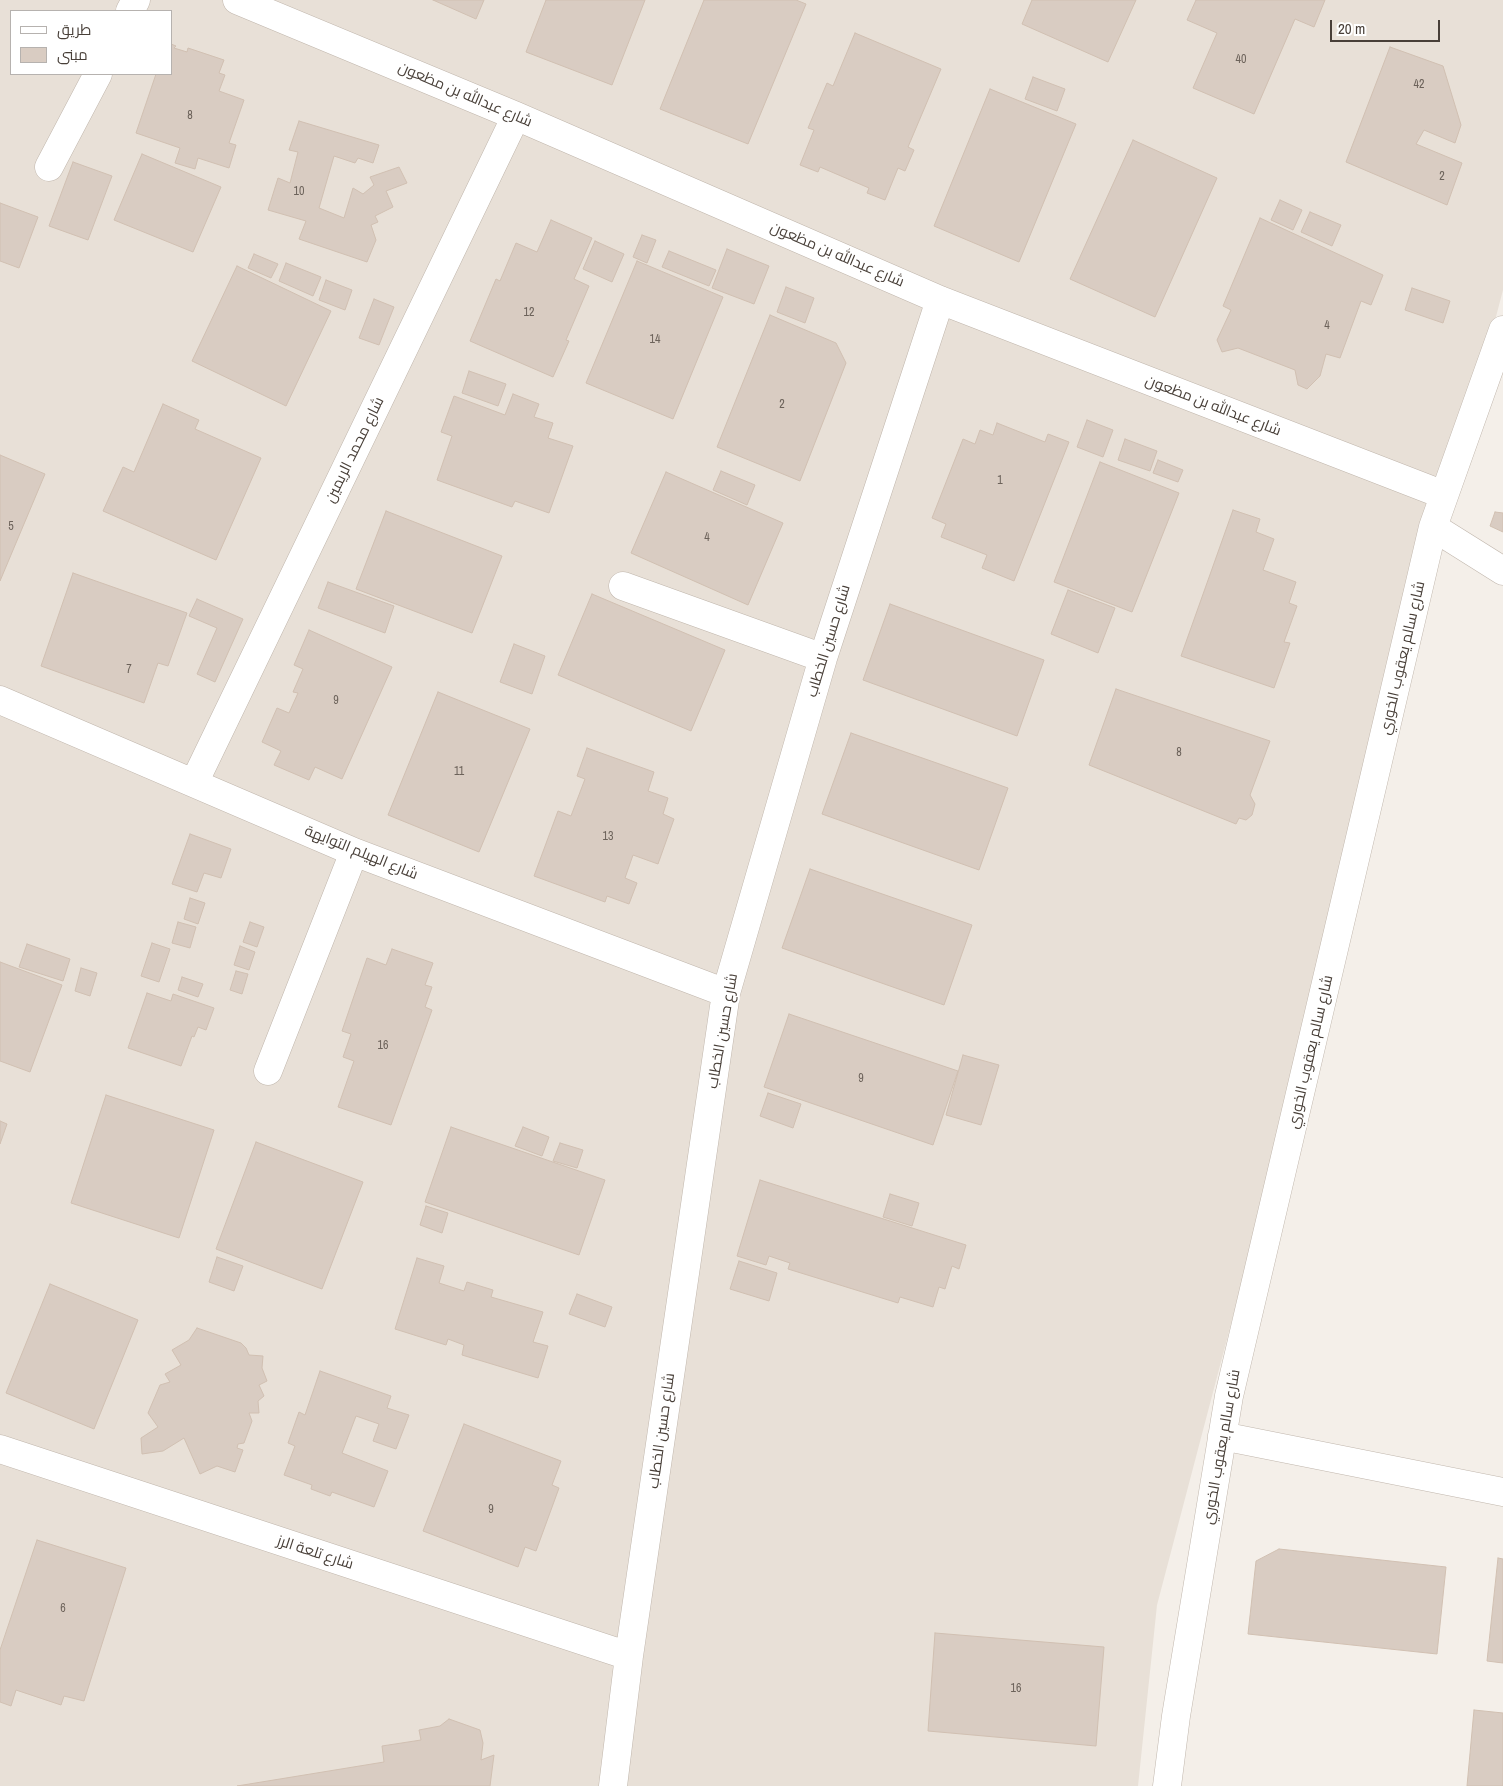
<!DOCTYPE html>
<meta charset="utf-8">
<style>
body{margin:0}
#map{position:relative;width:1503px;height:1786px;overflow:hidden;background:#f4efe9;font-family:"Archivo Narrow",Cairo,sans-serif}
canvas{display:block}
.legend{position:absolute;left:10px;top:10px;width:162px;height:65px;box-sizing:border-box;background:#fff;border:1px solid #b6b2af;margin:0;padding:6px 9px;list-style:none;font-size:15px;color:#483f38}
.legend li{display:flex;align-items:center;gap:10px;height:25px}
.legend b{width:25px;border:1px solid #b6b2af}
.scale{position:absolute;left:1330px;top:20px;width:110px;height:22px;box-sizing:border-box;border:2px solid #483f38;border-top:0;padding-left:6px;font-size:15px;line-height:18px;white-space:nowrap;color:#483f38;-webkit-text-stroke:4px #fff;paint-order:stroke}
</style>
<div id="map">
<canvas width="1503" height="1786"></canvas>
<ul class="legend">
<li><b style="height:6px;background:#fff"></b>طريق</li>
<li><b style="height:14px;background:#d9ccc2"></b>مبنى</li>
</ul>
<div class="scale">20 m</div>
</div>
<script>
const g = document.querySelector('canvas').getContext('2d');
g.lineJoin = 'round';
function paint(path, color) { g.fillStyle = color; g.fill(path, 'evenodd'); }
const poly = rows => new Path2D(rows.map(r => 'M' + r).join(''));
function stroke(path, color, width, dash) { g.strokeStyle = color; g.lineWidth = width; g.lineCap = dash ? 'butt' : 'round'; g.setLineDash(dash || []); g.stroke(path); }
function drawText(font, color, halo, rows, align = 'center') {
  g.font = font + ' "Archivo Narrow",Cairo,sans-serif'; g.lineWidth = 4.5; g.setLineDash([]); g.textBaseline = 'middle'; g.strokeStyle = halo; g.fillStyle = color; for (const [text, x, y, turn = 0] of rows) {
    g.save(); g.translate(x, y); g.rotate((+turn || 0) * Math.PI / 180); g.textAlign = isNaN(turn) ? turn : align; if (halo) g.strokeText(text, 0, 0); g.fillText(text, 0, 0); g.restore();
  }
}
paint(poly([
 [0,0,1503,0,1503,290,1157,1605,1138,1786,0,1786],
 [11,11,171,11,171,74,11,74]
]), '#e8e0d7');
const building = poly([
 [433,0,484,0,476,19,433,0],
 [546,0,645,0,612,85,526,52,546,0],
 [704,0,796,0,806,4,748,144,660,109,704,0],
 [1032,0,1136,0,1108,62,1022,24,1032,0],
 [1196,0,1325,0,1314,27,1295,19,1254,114,1193,88,1217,33,1187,20,1196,0],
 [855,33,941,69,908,147,914,150,905,171,898,168,885,200,867,193,869,188,820,167,818,172,800,165,814,130,808,128,827,83,833,86,855,33],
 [171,44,176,46,174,48,187,52,188,48,224,60,219,73,225,75,219,91,244,100,229,143,236,145,229,168,198,158,195,169,175,163,180,148,136,133,156,74,171,74,171,44],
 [1390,47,1443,66,1461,125,1455,143,1424,130,1416,144,1462,163,1447,205,1346,162,1390,47],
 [1033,77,1065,89,1057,111,1025,99,1033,77],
 [990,89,1076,124,1019,262,934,226,990,89],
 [299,121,379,145,373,163,358,158,355,163,334,156,319,208,344,218,353,188,363,194,374,185,370,177,399,167,407,183,386,191,393,207,375,216,378,222,371,225,376,240,367,262,299,239,306,221,268,210,278,178,290,183,298,152,289,150,299,121],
 [1133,140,1217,178,1155,317,1070,279,1133,140],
 [142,154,221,187,193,252,114,220,142,154],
 [73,162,112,176,88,240,49,226,73,162],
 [1280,200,1302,210,1293,230,1271,220,1280,200],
 [0,203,38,217,19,268,0,261,0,203],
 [1310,212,1341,225,1332,246,1301,232,1310,212],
 [1260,218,1383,275,1371,305,1361,301,1340,358,1326,354,1320,376,1307,389,1298,385,1295,370,1238,348,1222,352,1217,340,1231,310,1223,306,1260,218],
 [551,220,592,238,574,279,589,286,566,340,569,341,553,377,470,341,496,279,500,281,516,243,537,252,551,220],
 [642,235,656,240,647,263,633,257,642,235],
 [595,241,624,254,612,282,583,269,595,241],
 [727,249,769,266,754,304,712,288,727,249],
 [669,251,716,270,709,286,662,267,669,251],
 [254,254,278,264,271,278,248,268,254,254],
 [637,261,723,297,673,419,586,383,637,261],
 [286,263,321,277,313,296,279,281,286,263],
 [237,266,331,311,286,406,192,361,237,266],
 [326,280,352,290,345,310,319,300,326,280],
 [786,287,814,298,805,323,777,312,786,287],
 [1412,288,1450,301,1443,323,1405,310,1412,288],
 [374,299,394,307,379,345,359,338,374,299],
 [770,315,836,343,846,363,800,481,717,447,770,315],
 [469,371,506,384,498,406,462,393,469,371],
 [513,394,539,404,534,417,553,423,548,438,573,446,549,513,515,501,512,507,437,480,452,436,441,432,454,396,505,415,513,394],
 [163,404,199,420,195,429,261,458,216,560,103,511,123,467,134,472,163,404],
 [1087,420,1113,430,1103,457,1077,447,1087,420],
 [997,423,1045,442,1048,434,1069,442,1014,581,982,568,987,555,941,537,946,524,932,518,963,439,975,444,980,430,993,435,997,423],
 [1125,439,1157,451,1150,471,1118,460,1125,439],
 [0,455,45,474,0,581,0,455],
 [1158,460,1183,470,1178,482,1153,473,1158,460],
 [1100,462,1179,493,1132,612,1054,582,1100,462],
 [721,471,755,485,747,505,713,490,721,471],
 [666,472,783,523,748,605,631,553,666,472],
 [1233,510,1260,519,1256,532,1274,539,1263,570,1296,582,1289,603,1297,606,1284,642,1290,643,1274,688,1181,656,1233,510],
 [386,511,502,556,472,633,356,589,386,511],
 [1495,512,1503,513,1503,532,1490,526,1495,512],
 [73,573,187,613,168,666,158,663,144,703,41,666,73,573],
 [328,582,394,606,385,633,318,608,328,582],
 [1068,590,1115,608,1098,653,1051,634,1068,590],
 [592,594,725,650,691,731,558,675,592,594],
 [197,599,243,619,215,682,197,674,217,628,189,616,197,599],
 [890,604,1044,660,1017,736,863,680,890,604],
 [309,630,392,667,342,779,315,767,309,780,274,765,281,751,262,742,277,708,289,713,298,693,293,692,303,669,294,665,309,630],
 [514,644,545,656,532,694,500,682,514,644],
 [1116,689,1270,741,1250,795,1255,804,1252,815,1246,820,1239,818,1236,824,1089,765,1116,689],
 [438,692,530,729,479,852,388,815,438,692],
 [851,733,1008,788,979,870,822,814,851,733],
 [587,748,654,772,648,791,668,798,663,814,674,819,658,864,633,855,625,878,637,883,629,904,607,896,605,902,534,876,558,811,571,816,585,779,577,776,587,748],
 [190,834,231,849,221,878,204,873,197,892,172,884,190,834],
 [810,869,972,925,944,1005,782,948,810,869],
 [190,898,205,903,198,924,184,919,190,898],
 [178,922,196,927,190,948,172,943,178,922],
 [250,922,264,927,257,947,243,942,250,922],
 [152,943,170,949,159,982,141,976,152,943],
 [27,944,70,959,63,981,19,967,27,944],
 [240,946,255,952,249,970,234,965,240,946],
 [392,949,433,963,425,985,432,987,425,1007,432,1010,391,1125,338,1107,354,1061,343,1057,351,1034,342,1031,367,958,386,965,392,949],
 [0,962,62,985,30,1072,0,1061,0,962],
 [81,968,97,973,90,996,75,991,81,968],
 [236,971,248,974,242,994,230,990,236,971],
 [182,977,203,984,198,997,178,990,182,977],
 [147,993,171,1001,173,994,214,1008,206,1030,198,1027,194,1037,192,1036,181,1066,128,1048,147,993],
 [789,1014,958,1071,933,1145,764,1087,789,1014],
 [963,1055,999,1065,981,1125,946,1115,963,1055],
 [768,1093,801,1104,793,1128,760,1116,768,1093],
 [106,1095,214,1130,179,1238,71,1203,106,1095],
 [0,1121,7,1124,0,1144,0,1121],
 [451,1127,605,1180,579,1255,425,1202,451,1127],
 [523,1127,549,1137,542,1156,515,1146,523,1127],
 [256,1142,363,1182,322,1289,216,1249,256,1142],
 [560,1143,583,1150,577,1168,553,1161,560,1143],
 [760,1180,966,1245,959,1269,952,1266,945,1289,939,1287,933,1307,900,1297,898,1303,788,1269,790,1263,769,1256,766,1265,737,1256,760,1180],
 [890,1194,919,1203,912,1226,883,1217,890,1194],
 [426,1206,448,1213,442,1233,420,1225,426,1206],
 [217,1257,243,1266,234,1291,209,1282,217,1257],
 [417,1258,444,1266,439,1283,464,1291,467,1282,493,1290,491,1297,543,1312,533,1342,548,1346,538,1378,462,1355,464,1345,448,1339,446,1345,395,1329,417,1258],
 [739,1261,777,1273,769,1301,730,1289,739,1261],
 [50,1284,138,1320,94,1429,6,1393,50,1284],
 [577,1294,612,1307,605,1327,569,1314,577,1294],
 [197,1328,241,1343,246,1348,249,1355,263,1356,262,1368,267,1381,259,1385,264,1396,258,1401,259,1413,249,1413,252,1421,244,1443,238,1444,237,1448,243,1450,235,1472,217,1466,200,1474,184,1438,163,1451,142,1454,141,1438,158,1427,148,1413,160,1385,170,1382,165,1374,181,1365,172,1350,189,1340,197,1328],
 [320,1371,391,1396,387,1408,409,1415,396,1449,373,1441,379,1424,356,1416,342,1453,388,1471,374,1507,332,1492,330,1496,311,1489,312,1485,284,1475,295,1446,288,1443,299,1412,305,1415,320,1371],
 [464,1424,561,1461,552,1485,559,1488,536,1551,525,1547,518,1567,423,1531,464,1424],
 [37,1540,126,1568,84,1701,64,1696,61,1705,16,1690,11,1706,0,1702,0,1650,37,1540],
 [1279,1549,1446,1567,1437,1654,1248,1634,1256,1561,1279,1549],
 [1498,1558,1503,1559,1503,1663,1487,1661,1498,1558],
 [935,1633,1104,1647,1096,1746,928,1731,935,1633],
 [1474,1710,1503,1713,1503,1786,1467,1786,1474,1710],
 [449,1719,480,1730,483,1743,481,1760,494,1755,490,1786,237,1786,384,1762,382,1746,421,1740,419,1730,440,1726,449,1719]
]);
paint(building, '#d9ccc2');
stroke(building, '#d1c0b2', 1);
const minor = poly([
 [237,0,516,116,940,300,1444,495],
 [130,11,136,0],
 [49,167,98,74],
 [1433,527,1503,571],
 [623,586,823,658],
 [0,700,354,852,726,993],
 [194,783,516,116],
 [268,1071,354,852],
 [1222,1436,1503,1492],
 [0,1449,629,1656],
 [613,1786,629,1656,726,993,823,658,940,300],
 [1167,1786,1176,1716,1229,1396,1433,527,1503,330]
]);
stroke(minor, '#c0b6ac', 29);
stroke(minor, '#fff', 28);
drawText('12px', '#6c625a', null, [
 ["40",1241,60],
 ["42",1419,85],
 ["8",190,116],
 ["2",1442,177],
 ["10",299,192],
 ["12",529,313],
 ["4",1327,326],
 ["14",655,340],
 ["2",782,405],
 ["1",1000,481],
 ["5",11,527],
 ["4",707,538],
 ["7",129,670],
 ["9",336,701],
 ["8",1179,753],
 ["11",459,772],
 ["13",608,837],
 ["16",383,1046],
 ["9",861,1079],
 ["9",491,1510],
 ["6",63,1609],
 ["16",1016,1689]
]);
drawText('15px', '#483f38', '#fff', [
 ["شارع عبدالله بن مظعون",465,95,23],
 ["شارع عبدالله بن مظعون",837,255,23],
 ["شارع عبدالله بن مظعون",1213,406,21],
 ["شارع محمد الريمين",355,450,-64],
 ["شارع حسين الخطاب",829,641,-73],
 ["شارع سالم يعقوب الخوري",1403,658,-77],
 ["شارع الهيلم التوايهة",361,853,22],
 ["شارع حسين الخطاب",723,1031,-80],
 ["شارع سالم يعقوب الخوري",1311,1052,-77],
 ["شارع حسين الخطاب",662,1431,-82],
 ["شارع سالم يعقوب الخوري",1222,1447,-80],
 ["شارع تلعة الرز",315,1553,18]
]);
</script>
